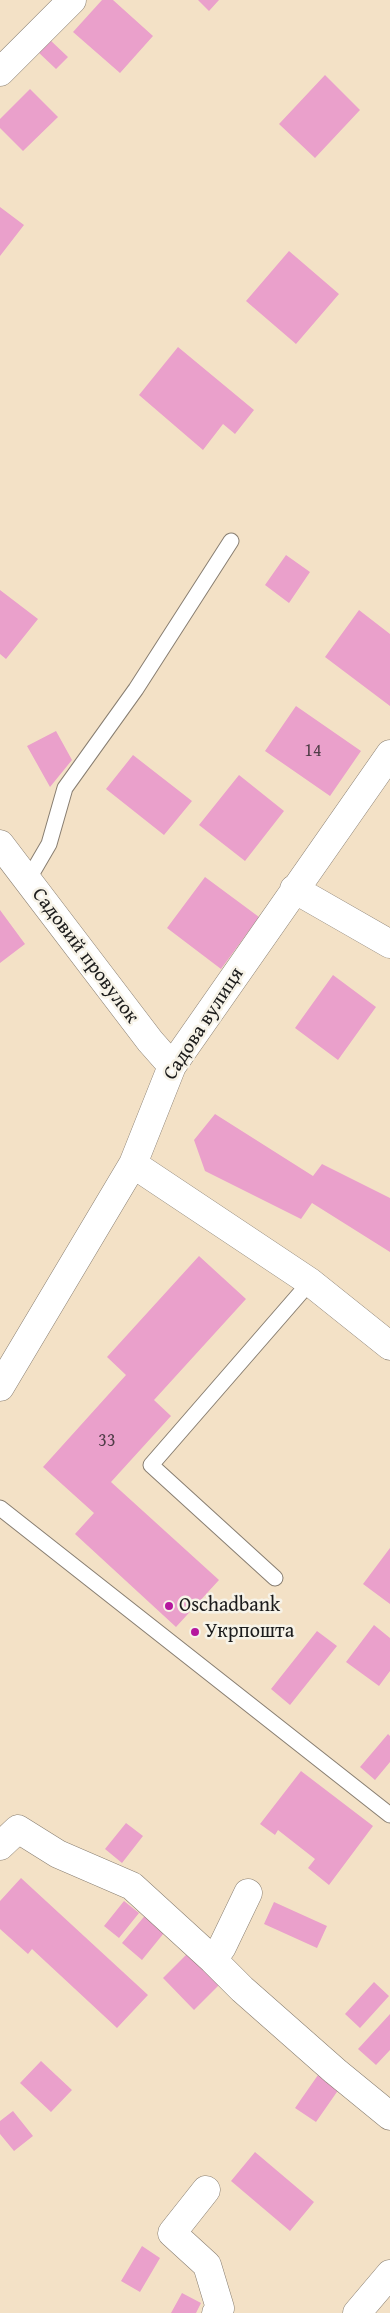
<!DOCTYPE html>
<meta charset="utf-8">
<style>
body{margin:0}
canvas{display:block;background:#f3e1c6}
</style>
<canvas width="390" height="2313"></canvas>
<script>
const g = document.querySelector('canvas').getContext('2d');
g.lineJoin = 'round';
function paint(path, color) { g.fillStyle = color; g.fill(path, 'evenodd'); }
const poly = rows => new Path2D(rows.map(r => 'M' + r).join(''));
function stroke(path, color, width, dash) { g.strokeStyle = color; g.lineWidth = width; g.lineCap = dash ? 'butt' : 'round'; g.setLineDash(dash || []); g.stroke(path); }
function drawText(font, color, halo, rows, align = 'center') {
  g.font = font + ' "Gentium Book Plus",serif'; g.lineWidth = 5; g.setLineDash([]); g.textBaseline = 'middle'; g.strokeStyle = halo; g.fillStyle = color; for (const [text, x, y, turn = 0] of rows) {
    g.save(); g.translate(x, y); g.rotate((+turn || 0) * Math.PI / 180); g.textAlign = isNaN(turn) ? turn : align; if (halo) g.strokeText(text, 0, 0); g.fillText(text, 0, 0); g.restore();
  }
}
paint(poly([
 [102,0,113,0,153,36,120,73,73,32],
 [198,0,219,0,209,11],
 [49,39,68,57,56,69,37,51],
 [325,75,360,110,315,158,279,124],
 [30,89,58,117,23,151,0,128,0,119],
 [0,207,24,225,0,256],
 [289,251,339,294,296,344,246,301],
 [178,347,254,410,235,434,223,424,203,450,139,395],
 [286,555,310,572,289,603,265,585],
 [0,590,38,619,6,659,0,654],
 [359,610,390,634,390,706,325,657],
 [296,706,361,751,330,796,265,751],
 [56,731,72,760,50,787,27,746],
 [133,755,192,801,164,835,106,789],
 [239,775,284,811,245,861,199,825],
 [205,877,259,917,221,969,167,928],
 [0,910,25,944,0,963],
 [333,975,376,1007,338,1060,295,1028],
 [215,1114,313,1176,322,1164,390,1198,390,1252,312,1203,301,1219,205,1171,194,1140],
 [199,1256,246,1299,154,1400,171,1416,111,1482,219,1580,176,1627,75,1534,94,1513,43,1467,126,1375,107,1357],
 [390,1548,390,1604,363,1584],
 [374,1625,390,1638,390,1671,379,1686,346,1662],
 [317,1631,337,1646,290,1705,271,1689],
 [388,1734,390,1736,390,1762,375,1780,360,1767],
 [301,1771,373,1826,329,1885,308,1868,315,1859,278,1830,275,1835,260,1824],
 [126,1823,143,1836,122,1863,105,1849],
 [21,1878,148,1995,117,2028,32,1949,28,1954,0,1929,0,1901],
 [124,1901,139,1913,119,1938,104,1926],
 [274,1902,327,1926,317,1948,264,1924],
 [148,1912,168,1928,142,1960,122,1943],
 [192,1949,223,1981,194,2010,163,1978],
 [374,1982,389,1996,360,2028,345,2014],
 [390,2014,390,2050,376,2065,358,2049],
 [41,2061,72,2090,51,2112,20,2083],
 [318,2075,339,2089,316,2122,295,2108],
 [13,2111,33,2136,14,2151,0,2134,0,2121],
 [255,2152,314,2202,290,2231,231,2181],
 [142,2246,160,2258,140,2292,121,2281],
 [182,2293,201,2303,196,2313,171,2313]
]), '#eaa0cb');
const lane = poly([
 [28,880,49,844,65,788,136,689,231,541],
 [0,1508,390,1815],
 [275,1578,151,1465,310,1282]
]);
const street = poly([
 [0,72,72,0],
 [0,844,150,1041,172,1066],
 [294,889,390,944],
 [133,1164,310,1282,390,1346],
 [0,1387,133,1164,172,1066,390,754],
 [0,1846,18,1829,58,1854,132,1886,213,1960],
 [248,1893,222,1947,213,1960,242,1989,335,2071,390,2116],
 [206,2190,172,2233,207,2265,220,2308,216,2313],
 [357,2313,390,2274]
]);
stroke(lane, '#887e71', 17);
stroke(street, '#887e71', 29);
stroke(lane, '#fff', 15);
stroke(street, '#fff', 28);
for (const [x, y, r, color] of [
 [169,1606,5,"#b5179e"],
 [195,1632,5,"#b5179e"]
]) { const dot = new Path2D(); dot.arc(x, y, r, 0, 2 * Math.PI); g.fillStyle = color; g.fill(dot); stroke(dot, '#f7f3e8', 2); }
drawText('18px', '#503d48', null, [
 ["14",313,751],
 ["33",107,1441]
]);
drawText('20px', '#1c1c1c', '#f7f3e8', [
 ["Садовий провулок",85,956,53],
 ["Садова вулиця",204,1024,-57]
]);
drawText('20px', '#1c1c1c', '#f7f3e8', [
 ["Oschadbank",179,1606],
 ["Укрпошта",205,1632]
], 'left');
</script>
